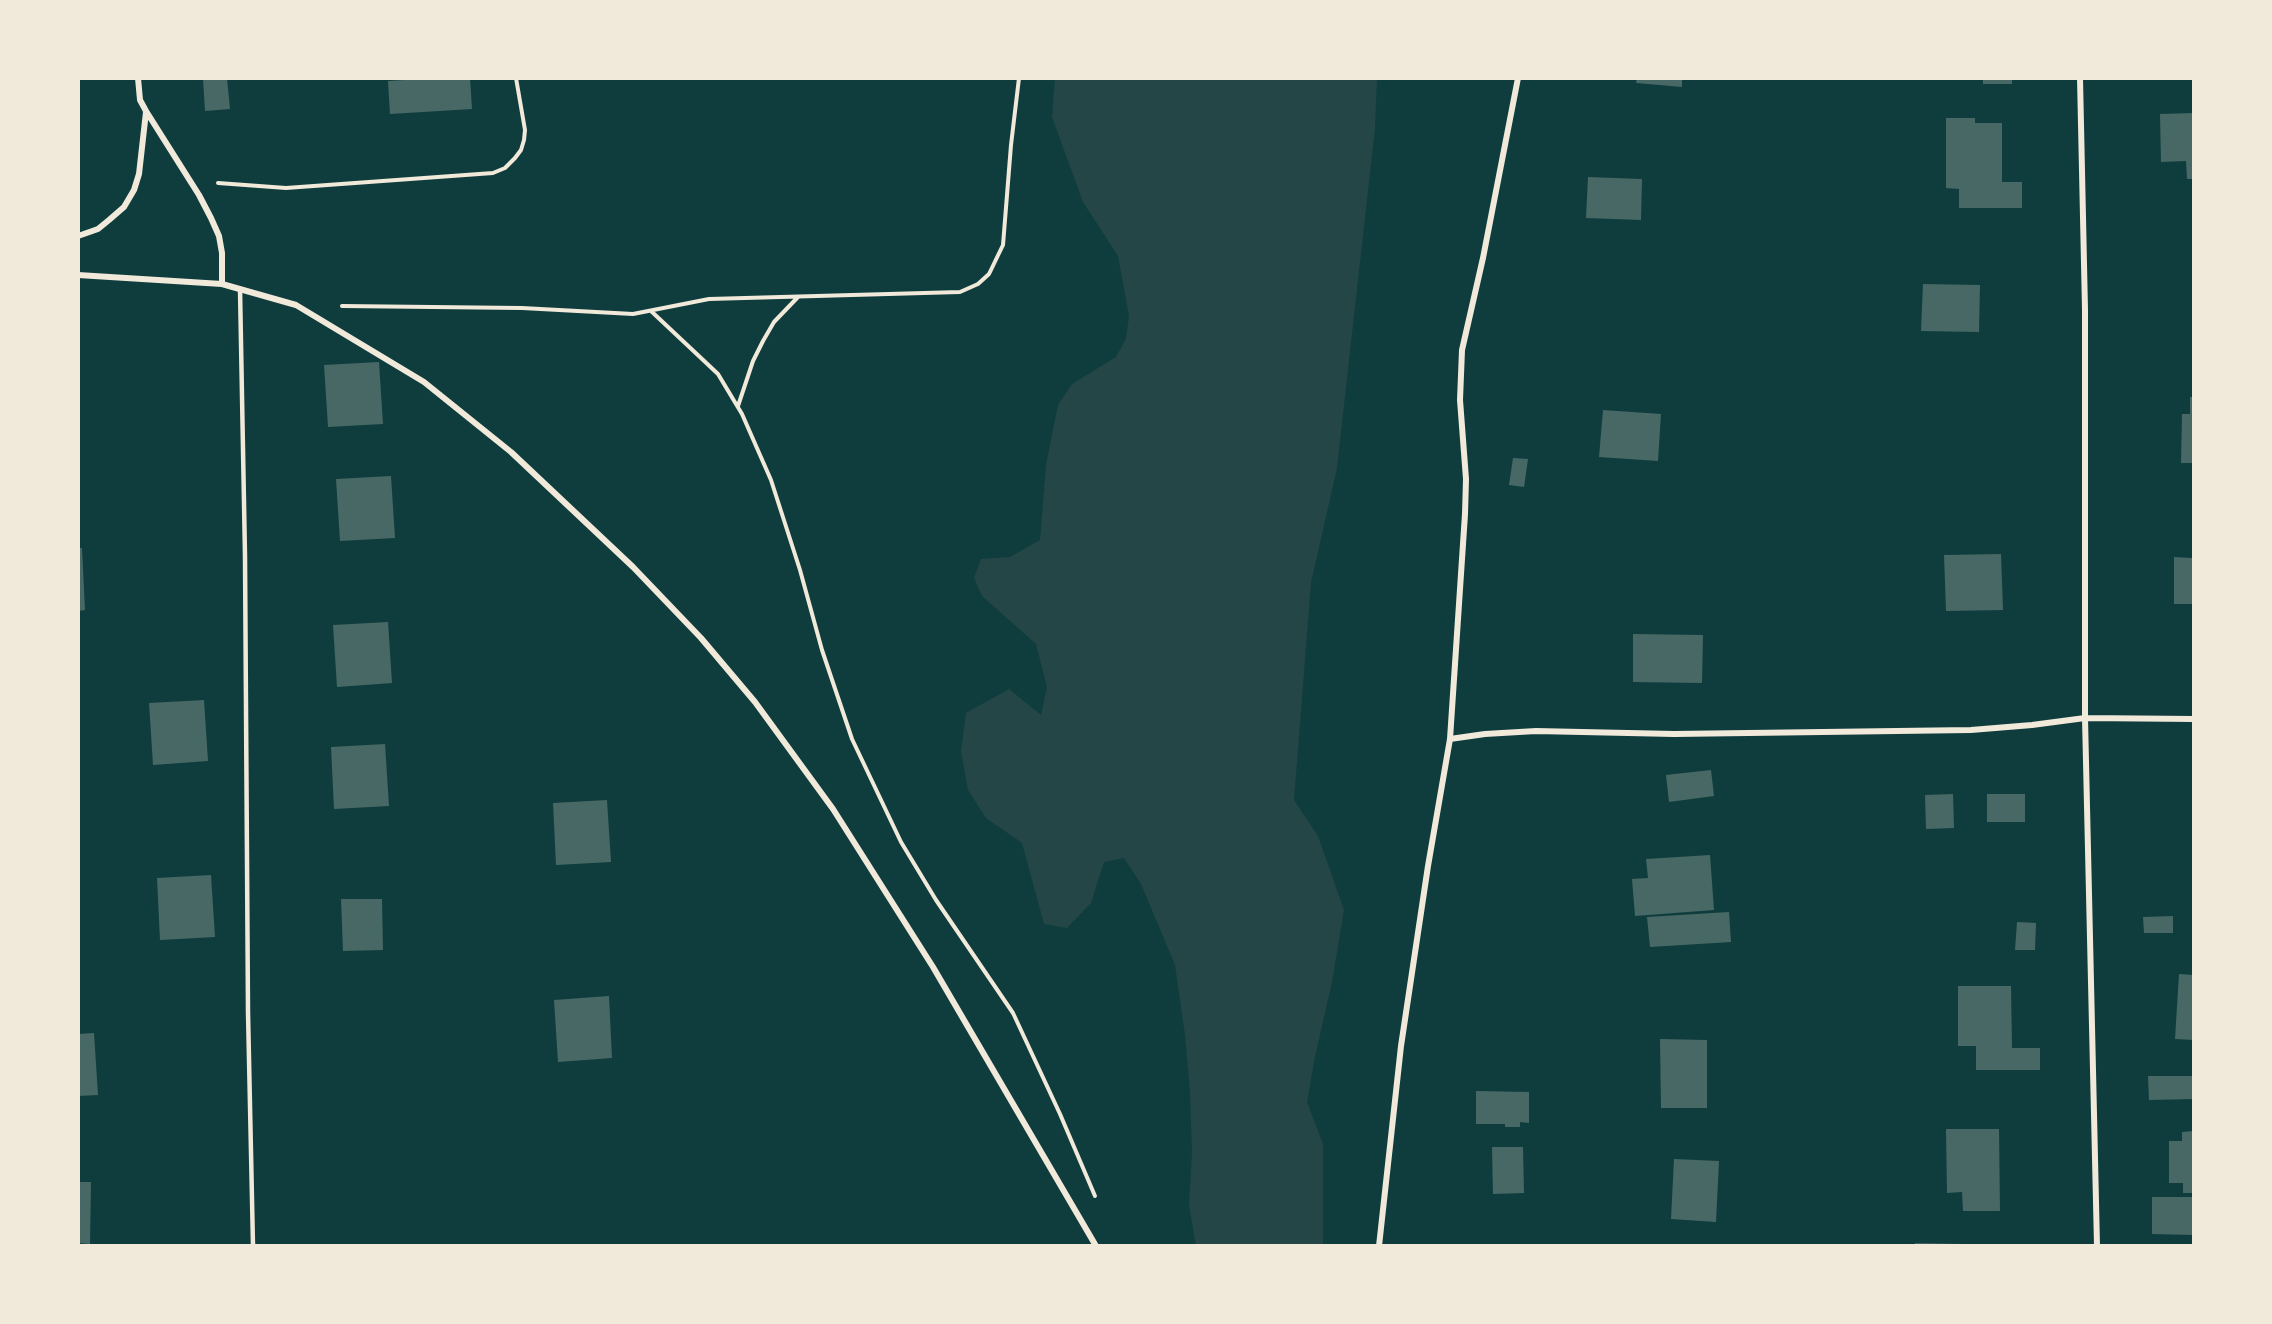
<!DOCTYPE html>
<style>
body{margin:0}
#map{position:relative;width:2272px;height:1324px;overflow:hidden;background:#0f3d3e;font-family:Arial,sans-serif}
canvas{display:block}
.frame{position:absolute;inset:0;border:80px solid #f1e9da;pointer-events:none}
</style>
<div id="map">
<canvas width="2272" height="1324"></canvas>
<div class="frame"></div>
</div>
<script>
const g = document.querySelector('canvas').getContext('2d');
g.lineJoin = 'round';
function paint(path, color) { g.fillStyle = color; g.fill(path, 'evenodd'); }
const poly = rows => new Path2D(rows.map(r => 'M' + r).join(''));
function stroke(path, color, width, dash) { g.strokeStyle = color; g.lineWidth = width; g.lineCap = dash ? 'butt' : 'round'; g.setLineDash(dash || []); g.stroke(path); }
paint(poly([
 [1055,78,1377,78,1375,128,1337,468,1311,583,1294,800,1318,836,1344,910,1332,982,1315,1057,1307,1102,1323,1144,1323,1246,1196,1246,1189,1205,1192,1153,1190,1091,1185,1035,1175,965,1141,884,1124,858,1104,862,1091,903,1067,928,1044,924,1022,843,986,818,968,790,961,751,966,713,1009,689,1041,715,1047,687,1036,644,982,596,974,578,981,559,1010,557,1040,540,1046,465,1058,405,1072,384,1116,357,1126,339,1129,316,1118,256,1083,202,1052,117]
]), '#244646');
paint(poly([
 [227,78,230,109,205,111,203,79],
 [438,78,470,78,472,109,390,114,388,81],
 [1637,78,1682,78,1682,87,1636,83],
 [1983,78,2012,78,2012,84,1983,84],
 [2194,113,2194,179,2187,179,2186,161,2161,162,2160,114],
 [1946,118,1975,118,1975,123,2002,123,2002,182,2022,182,2022,208,1959,208,1959,189,1946,188],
 [1588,177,1642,179,1641,220,1586,218],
 [1923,284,1980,285,1979,332,1921,331],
 [379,362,383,424,328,427,324,365],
 [2190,397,2194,397,2194,482,2192,482,2192,463,2181,463,2182,414,2190,414],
 [1603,410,1661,414,1658,461,1599,457],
 [1513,458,1528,459,1524,487,1509,485],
 [391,476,395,538,340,541,336,479],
 [78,548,82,548,85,610,78,611],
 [2001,554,2003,610,1946,611,1944,555],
 [2174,557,2192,558,2192,565,2194,565,2194,604,2174,604],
 [388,622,392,683,337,687,333,625],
 [1633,634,1703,635,1702,683,1633,682],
 [204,700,208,761,153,765,149,703],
 [385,744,389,806,334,809,331,747],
 [1711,770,1714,796,1669,802,1666,775],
 [1953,794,1954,828,1926,829,1925,795],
 [1987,794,2025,794,2025,822,1987,822],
 [607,800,611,862,556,865,553,803],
 [1710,855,1714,910,1635,916,1632,879,1648,878,1646,859],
 [211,875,215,937,160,940,157,878],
 [341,899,382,899,383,950,343,951],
 [1729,912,1731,942,1650,947,1647,917],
 [2173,916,2173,933,2144,933,2143,917],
 [2017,922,2036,923,2035,950,2015,950],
 [2179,974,2194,975,2194,1040,2175,1039],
 [1958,986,2011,986,2012,1048,2040,1048,2040,1070,1976,1070,1976,1046,1958,1046],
 [609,996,612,1058,558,1062,554,1000],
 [94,1033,98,1095,78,1096,78,1034],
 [1660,1039,1707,1040,1707,1108,1661,1108],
 [2148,1076,2194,1076,2194,1099,2149,1100],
 [1476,1091,1529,1092,1529,1123,1520,1122,1520,1127,1505,1127,1505,1124,1476,1124],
 [1946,1129,1999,1129,2000,1211,1963,1211,1962,1192,1947,1193],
 [2194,1131,2194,1193,2183,1193,2183,1183,2169,1183,2169,1141,2182,1141,2182,1132],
 [1492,1147,1523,1147,1524,1193,1493,1194],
 [1674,1159,1719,1161,1716,1222,1671,1219],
 [78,1182,91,1182,90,1244,78,1243],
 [2152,1197,2194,1197,2194,1235,2152,1234],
 [1915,1243,1965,1244,1965,1246,1915,1246]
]), '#486865');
stroke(poly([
 [218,183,286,188,493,173,505,168,515,158,521,150,524,140,525,130,516,78],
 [342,306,522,308,633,314,709,299,960,292,978,284,989,274,1003,245,1011,145,1019,78],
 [651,311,718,374,742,414,771,480,800,570,822,650,852,739,901,842,936,900,1013,1013,1060,1114,1095,1196],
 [738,406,753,361,763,341,774,322,798,297]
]), '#f1e9da', 4);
stroke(poly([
 [240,289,245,556,248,1012,253,1246]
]), '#f1e9da', 4.5);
stroke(poly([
 [138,78,140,100,146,111,199,195,211,218,219,236,222,253,222,284],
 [2080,78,2085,310,2085,718,2097,1246],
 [78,236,98,229,109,220,124,207,134,190,139,174,146,112],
 [78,275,222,284,296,305,424,382,511,452,633,567,701,638,755,702,833,809,933,967,1096,1246],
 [1450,739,1485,734,1536,731,1674,734,1971,730,2032,725,2085,718,2194,719],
 [1379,1246,1401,1046,1428,866,1450,739,1465,514,1466,479,1460,400,1462,350,1483,258,1518,78]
]), '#f1e9da', 6);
</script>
